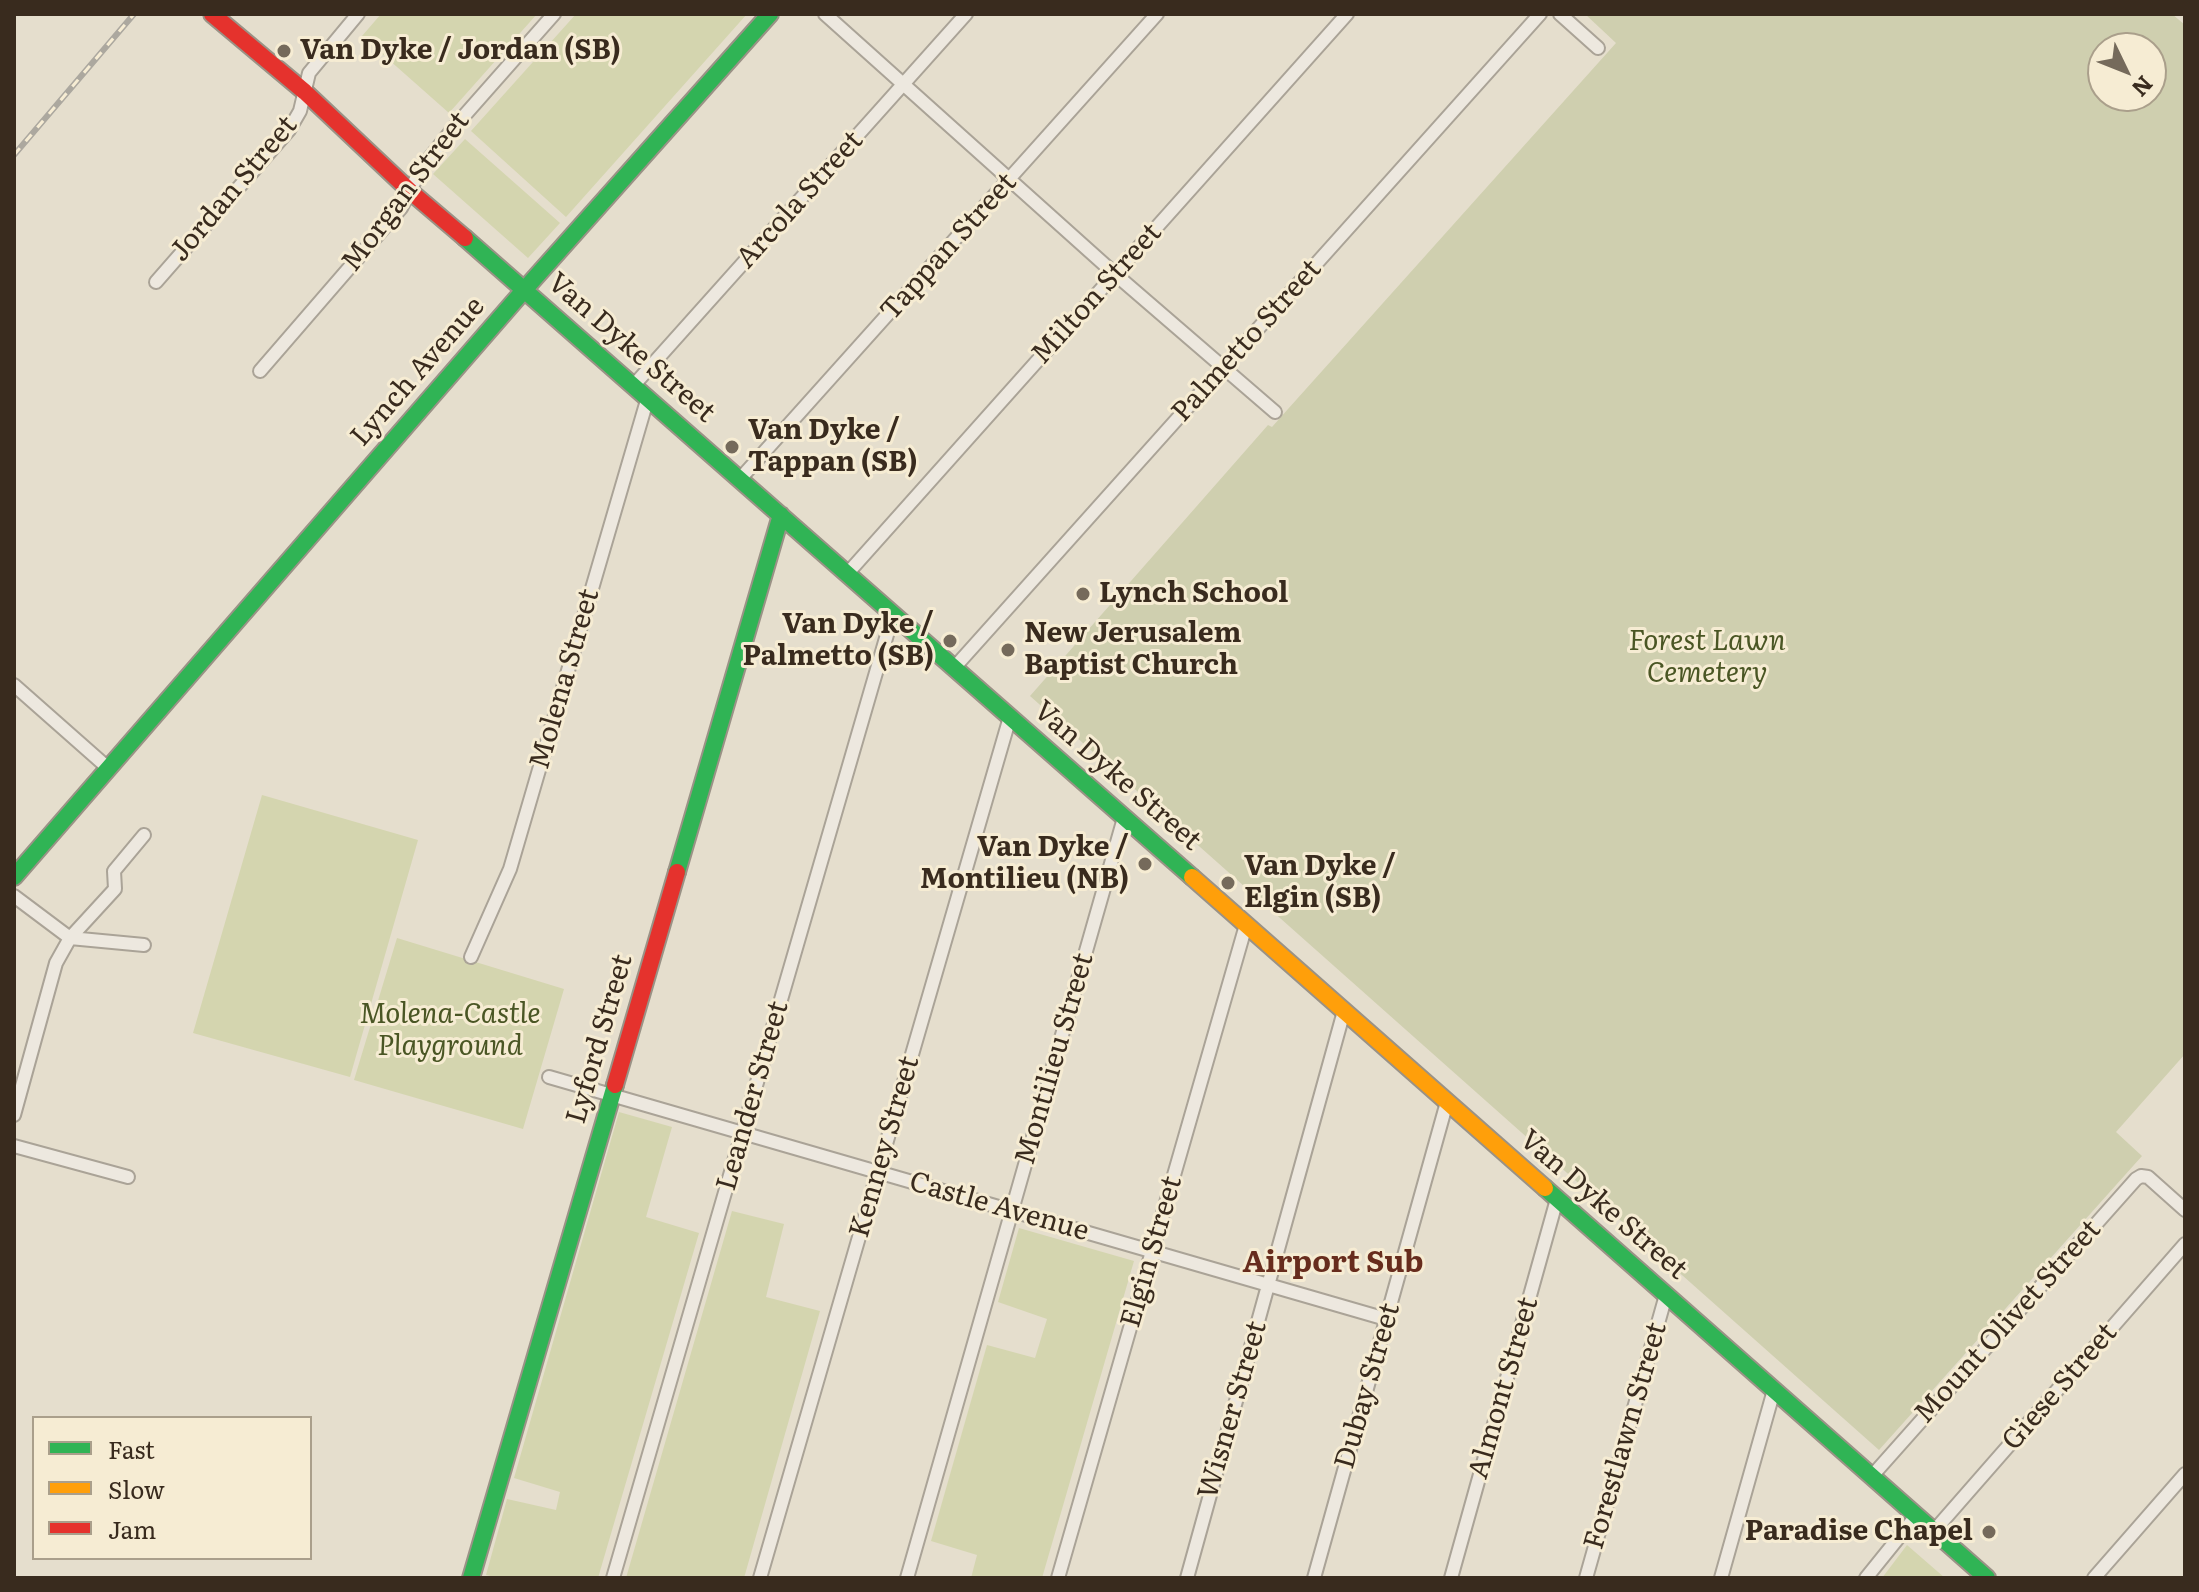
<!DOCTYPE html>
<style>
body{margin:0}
#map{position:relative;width:2199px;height:1592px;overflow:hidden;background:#e5decd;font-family:Literata,serif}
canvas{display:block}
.frame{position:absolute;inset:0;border:16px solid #392b1e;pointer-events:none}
.legend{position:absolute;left:32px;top:1416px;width:280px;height:144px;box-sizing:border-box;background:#f6ecd3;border:2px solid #aa9f8b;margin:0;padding:10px 14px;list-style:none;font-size:24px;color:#392b1e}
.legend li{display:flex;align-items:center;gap:16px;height:40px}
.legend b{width:40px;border:2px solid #aa9f8b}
.north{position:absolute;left:2087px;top:32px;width:80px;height:80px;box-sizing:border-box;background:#f6ecd3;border:2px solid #aa9f8b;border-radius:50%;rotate:133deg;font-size:22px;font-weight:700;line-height:32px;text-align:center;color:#392b1e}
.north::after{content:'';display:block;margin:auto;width:28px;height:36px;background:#756a5b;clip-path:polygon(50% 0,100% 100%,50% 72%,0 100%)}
</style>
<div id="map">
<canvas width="2199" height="1592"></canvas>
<div class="frame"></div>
<ul class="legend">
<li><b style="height:10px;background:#30b455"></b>Fast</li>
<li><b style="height:10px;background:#ff9f0a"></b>Slow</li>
<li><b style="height:10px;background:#e5322d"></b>Jam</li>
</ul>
<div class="north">N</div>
</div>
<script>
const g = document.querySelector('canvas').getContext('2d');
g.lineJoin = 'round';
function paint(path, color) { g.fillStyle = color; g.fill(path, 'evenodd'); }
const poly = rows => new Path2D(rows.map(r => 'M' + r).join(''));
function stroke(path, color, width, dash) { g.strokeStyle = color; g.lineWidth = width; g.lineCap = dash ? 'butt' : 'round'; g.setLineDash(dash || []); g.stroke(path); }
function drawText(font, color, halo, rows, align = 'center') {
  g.font = font + ' Literata,serif'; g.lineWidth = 6; g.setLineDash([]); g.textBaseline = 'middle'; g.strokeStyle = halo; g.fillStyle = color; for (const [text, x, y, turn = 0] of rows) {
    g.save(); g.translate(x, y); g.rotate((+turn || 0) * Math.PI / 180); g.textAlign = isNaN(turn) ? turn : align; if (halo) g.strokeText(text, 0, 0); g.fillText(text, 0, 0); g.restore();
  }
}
paint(poly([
 [381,14,537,14,449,113,362,36],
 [576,14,747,14,566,217,471,131],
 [465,139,560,223,528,258,433,174],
 [262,795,418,840,350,1077,193,1033],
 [397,938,564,989,523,1129,354,1080],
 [619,1112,672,1127,646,1217,699,1233,598,1578,499,1578,486,1575,507,1499,556,1510,560,1492,514,1478],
 [732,1211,784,1224,766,1297,820,1311,744,1578,626,1578],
 [1019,1228,1134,1261,1042,1578,971,1578,977,1555,931,1541,987,1345,1035,1358,1047,1319,998,1302],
 [1907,1545,1945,1578,1882,1578]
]), '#d4d5af');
paint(poly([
 [1585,14,2172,14,2185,25,2185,1054,2116,1132,2142,1156,1879,1450,1030,696,1268,425,1272,427,1288,409,1616,43],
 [2103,48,2151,48,2151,96,2103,96]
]), '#cfcfaf');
const street = poly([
 [825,14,1115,274,1275,412],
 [1560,14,1598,48],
 [156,282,289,130,300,111,309,73,358,14],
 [260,371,401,208,421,169,456,125,554,14],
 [634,385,966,14],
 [740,479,1157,14],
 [847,574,1347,14],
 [954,668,1540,14],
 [14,685,108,768],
 [14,896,70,938,144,945],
 [471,957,510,869,648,397],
 [549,1077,1386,1319],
 [14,1115,56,963,70,938,115,889,114,871,144,835],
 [14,1146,128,1177],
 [1872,1476,2136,1179,2141,1176,2148,1177,2185,1210],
 [1934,1531,2185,1244],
 [613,1578,893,614],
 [760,1578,1010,717],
 [907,1578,1124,818],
 [1058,1578,1246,925],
 [1187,1578,1344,1011],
 [1314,1578,1447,1102],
 [1451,1578,1557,1199],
 [1586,1578,1666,1295],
 [1721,1578,1774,1390],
 [1866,1578,1916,1516],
 [2094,1578,2185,1474]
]);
const fast = poly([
 [465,238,1192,877],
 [677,872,781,515],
 [14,877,525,289,770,14],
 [1545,1188,1987,1578],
 [471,1578,615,1085]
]);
const slow = poly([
 [1192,877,1545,1188]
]);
const jam = poly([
 [212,14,305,92,411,192,465,238],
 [615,1085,677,872]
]);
stroke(street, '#aaa397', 16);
stroke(fast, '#9a9286', 20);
stroke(slow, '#9a9286', 20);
stroke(jam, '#9a9286', 20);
stroke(street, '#ede8df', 12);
stroke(fast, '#30b455', 16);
stroke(slow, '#ff9f0a', 16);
stroke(jam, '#e5322d', 16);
const rail = poly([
 [14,155,134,14]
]);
stroke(rail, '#aca89f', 6);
stroke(rail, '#f6ecd3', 3, [9]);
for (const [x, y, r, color] of [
 [284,51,8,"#756a5b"],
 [732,447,8,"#756a5b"],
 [1083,594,8,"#756a5b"],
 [950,641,8,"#756a5b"],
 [1008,650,8,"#756a5b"],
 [1145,864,8,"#756a5b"],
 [1228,883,8,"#756a5b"],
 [1989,1532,8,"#756a5b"]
]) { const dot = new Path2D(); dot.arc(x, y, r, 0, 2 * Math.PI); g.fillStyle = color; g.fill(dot); stroke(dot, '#f6ecd3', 3); }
drawText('bold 28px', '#392b1e', '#f6ecd3', [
 ["Van Dyke / Jordan (SB)",300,51],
 ["Van Dyke /",748,431],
 ["Tappan (SB)",748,463],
 ["Lynch School",1099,594],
 ["Van Dyke /",934,625,"right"],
 ["Palmetto (SB)",934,657,"right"],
 ["New Jerusalem",1024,634],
 ["Baptist Church",1024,666],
 ["Van Dyke /",1129,848,"right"],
 ["Montilieu (NB)",1129,880,"right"],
 ["Van Dyke /",1244,867],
 ["Elgin (SB)",1244,899],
 ["Paradise Chapel",1973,1532,"right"]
], 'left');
drawText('28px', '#392b1e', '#f6ecd3', [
 ["Jordan Street",234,189,-50],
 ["Morgan Street",406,192,-53],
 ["Arcola Street",800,200,-48],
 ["Tappan Street",949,247,-48],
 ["Milton Street",1097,294,-48],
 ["Palmetto Street",1247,341,-48],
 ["Van Dyke Street",631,348,41],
 ["Lynch Avenue",418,372,-49],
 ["Molena Street",565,679,-74],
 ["Van Dyke Street",1117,776,41],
 ["Lyford Street",600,1039,-74],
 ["Montilieu Street",1055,1059,-74],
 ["Leander Street",753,1096,-74],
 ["Kenney Street",885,1147,-74],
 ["Van Dyke Street",1603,1205,41],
 ["Castle Avenue",999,1207,16],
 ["Elgin Street",1152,1252,-74],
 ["Mount Olivet Street",2008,1322,-48],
 ["Dubay Street",1368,1386,-74],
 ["Giese Street",2060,1387,-49],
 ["Almont Street",1504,1388,-74],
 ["Wisner Street",1233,1410,-74],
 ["Forestlawn Street",1626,1436,-74]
]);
drawText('italic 28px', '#4a5624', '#f6ecd3', [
 ["Forest Lawn",1707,642],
 ["Cemetery",1707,674],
 ["Molena-Castle",450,1015],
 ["Playground",450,1047]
]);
drawText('bold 30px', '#672c1d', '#f6ecd3', [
 ["Airport Sub",1333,1263]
]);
</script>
